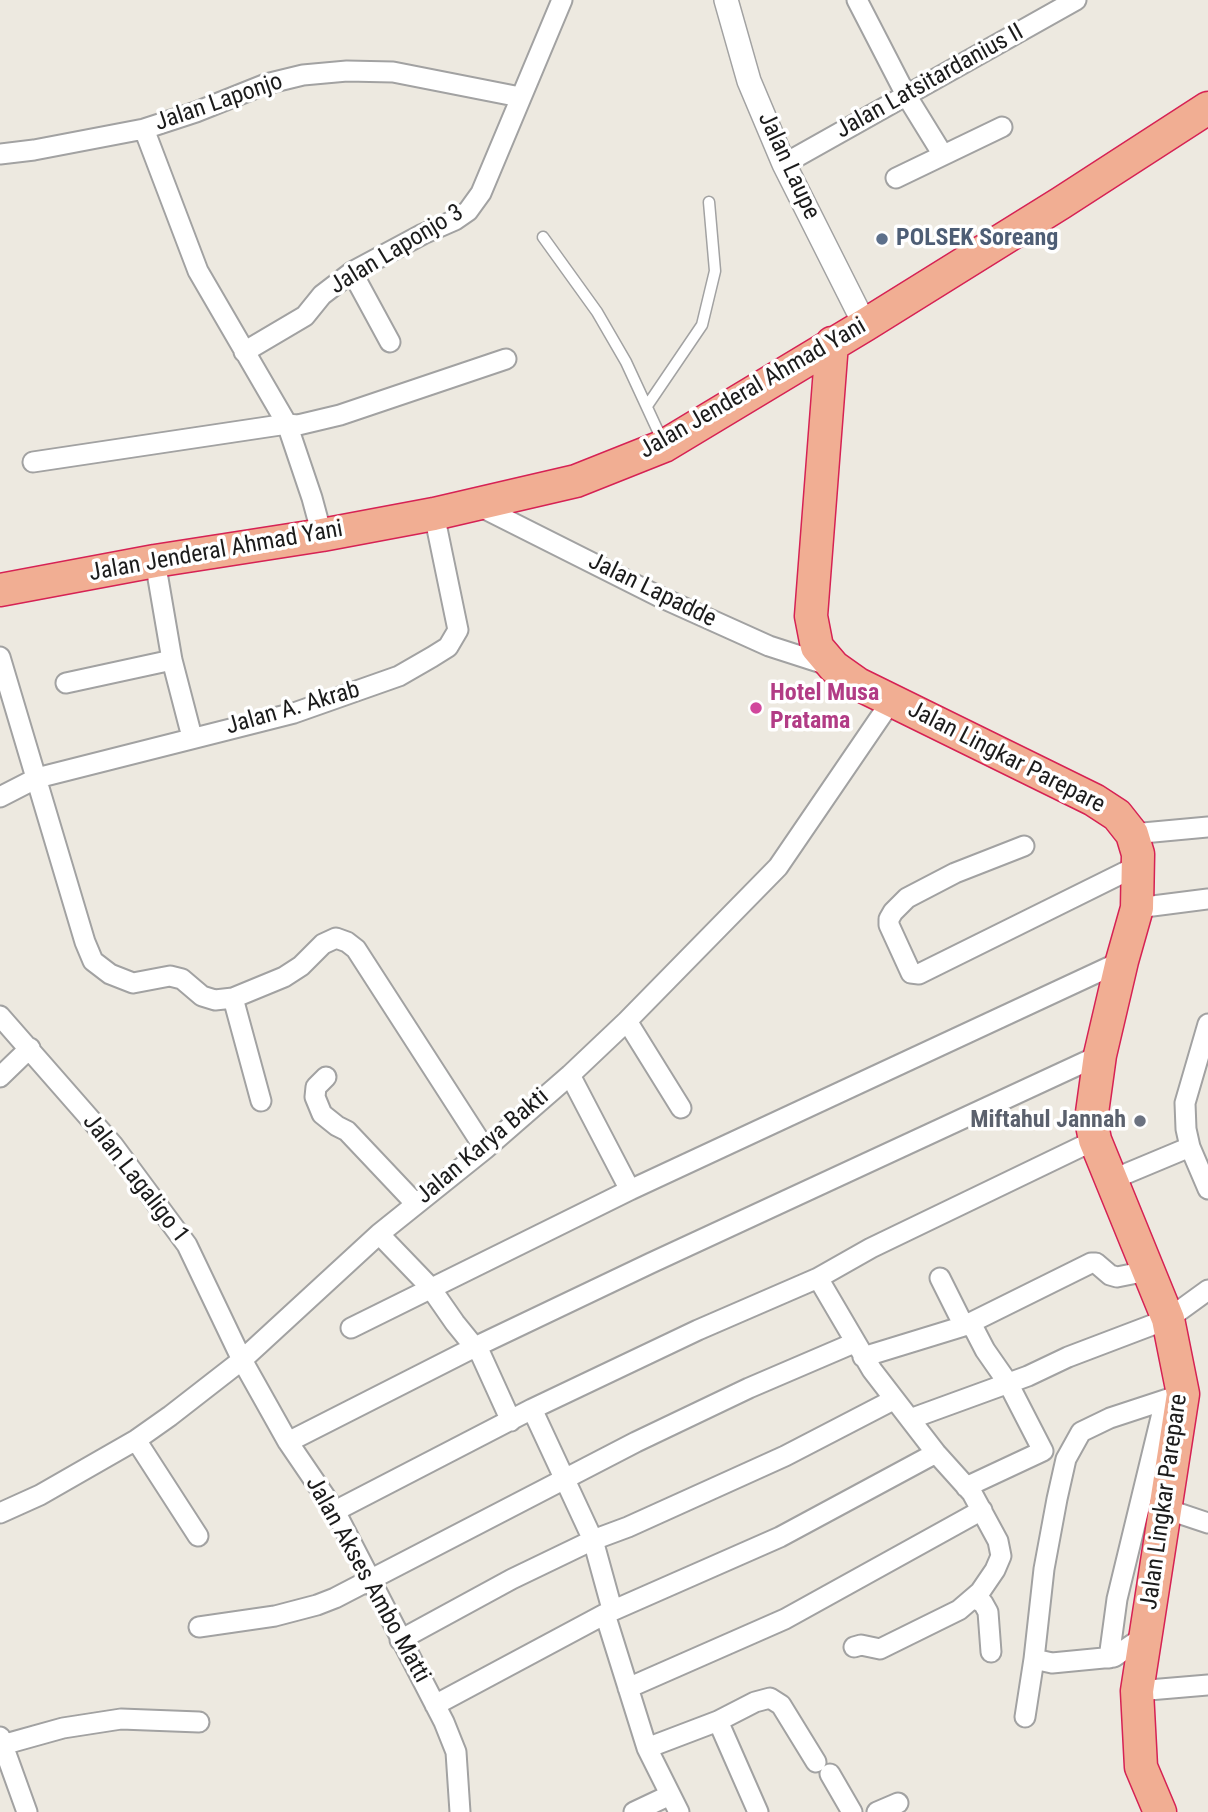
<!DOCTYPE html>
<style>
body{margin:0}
canvas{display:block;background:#ede9e0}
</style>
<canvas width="1208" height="1812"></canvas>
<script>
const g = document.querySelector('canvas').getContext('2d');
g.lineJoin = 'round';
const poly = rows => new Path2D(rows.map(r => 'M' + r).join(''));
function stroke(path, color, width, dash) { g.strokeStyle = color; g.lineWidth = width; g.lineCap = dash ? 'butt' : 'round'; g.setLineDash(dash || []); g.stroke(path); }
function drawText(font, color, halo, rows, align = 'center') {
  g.font = font + ' "Roboto Condensed",sans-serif'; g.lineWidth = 7; g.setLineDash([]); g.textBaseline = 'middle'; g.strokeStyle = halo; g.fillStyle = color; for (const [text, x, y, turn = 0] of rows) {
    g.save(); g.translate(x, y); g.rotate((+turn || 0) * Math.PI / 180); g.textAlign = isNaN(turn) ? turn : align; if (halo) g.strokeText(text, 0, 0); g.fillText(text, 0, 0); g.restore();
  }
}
const service = poly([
 [543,237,597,312,626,362,663,442],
 [647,406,702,325,715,271,709,202]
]);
const minor = poly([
 [857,0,906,95,943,155],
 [144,129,198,271,287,424,312,498,322,535],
 [0,154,34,150,144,129,196,112,266,84,303,75,347,71,393,72,520,97],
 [784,164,1076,0],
 [896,178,1002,127],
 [352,272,390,342],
 [244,352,305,316,322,295,352,272,423,234,455,220,468,211,481,193,562,0],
 [33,462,287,424,298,425,340,415,506,359],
 [477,505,658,596,769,646,831,666],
 [155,561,172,660,192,737],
 [0,657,85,942,93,961,110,974,133,983,170,976,182,979,202,996,215,1000,233,998,284,977,301,966,323,944,336,938,347,942,356,949,485,1149],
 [66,683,172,660],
 [0,797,37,778,294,713,399,676,432,657,448,647,458,630,434,514],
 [1132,834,1208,827],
 [1024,846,955,873,907,898,893,912,889,919,889,925,911,973,919,974,1139,865],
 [1137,908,1208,899],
 [233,998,261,1101],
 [0,1016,113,1145,187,1245,242,1360,288,1442,335,1511,444,1722,456,1752,460,1812],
 [627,1021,681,1108],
 [1208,1024,1185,1103,1186,1129,1190,1147,1208,1189],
 [570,1075,630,1190],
 [0,1077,30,1048],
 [326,1077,316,1087,315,1097,322,1114,337,1126,347,1131,416,1204],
 [1111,1180,1190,1147],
 [379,1234,430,1287,455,1323,481,1355,511,1421],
 [818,1278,872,1370,936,1453,972,1493,998,1541,1001,1556,995,1570,980,1592,959,1610,880,1649,861,1645,854,1647],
 [940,1278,964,1326],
 [351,1328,630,1190,1122,961],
 [863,1357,964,1326,1091,1263,1096,1263,1110,1275,1117,1277,1147,1271],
 [532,1409,593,1540,612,1609],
 [910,1419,1028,1376,1068,1357,1168,1319,1208,1290],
 [136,1440,198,1536],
 [288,1442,475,1347,651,1263,1100,1055],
 [966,1487,1043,1451,1008,1383,985,1350,971,1323],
 [1166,1509,1208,1523],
 [335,1511,532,1409,698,1330,818,1278,871,1248,1095,1140],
 [0,1513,40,1495,136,1440,170,1416,242,1360,379,1234,485,1149,570,1075,627,1021,778,867,892,700],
 [973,1598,983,1603,988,1612,991,1652],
 [199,1627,275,1616,317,1605,335,1598,636,1442,749,1388,854,1343],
 [1146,1635,1114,1657,1052,1663,1034,1659,1044,1569,1057,1499,1066,1459,1081,1432,1110,1418,1183,1394],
 [400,1640,512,1579,593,1540,628,1527,785,1456,893,1400],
 [1109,1658,1117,1599,1165,1401],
 [628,1688,785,1619,982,1510],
 [1137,1691,1208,1685],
 [435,1705,605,1614],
 [1025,1717,1034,1659],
 [718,1721,758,1812],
 [0,1737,27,1812],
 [2,1745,63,1728,121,1719,199,1722],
 [647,1748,718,1721,755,1702,770,1698,781,1705,816,1762],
 [830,1774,852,1812],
 [634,1812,670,1795],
 [679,1812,647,1748,605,1614,780,1537,936,1453],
 [877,1812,898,1803]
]);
const tertiary = poly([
 [726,0,749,81,784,164,865,325]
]);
const trunk = poly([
 [832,343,811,616,817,647,834,667,858,684,1094,800,1117,815,1132,834,1138,854,1137,908,1122,961,1100,1055,1091,1120,1095,1140,1168,1319,1183,1394,1137,1691,1141,1767,1160,1812],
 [0,590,155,561,322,535,434,514,576,481,664,446,865,325,1061,203,1208,108]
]);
stroke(service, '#a2a2a2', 13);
stroke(minor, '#a2a2a2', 23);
stroke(tertiary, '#a2a2a2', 26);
stroke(trunk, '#d62254', 35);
stroke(service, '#fff', 10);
stroke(minor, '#fff', 19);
stroke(tertiary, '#fff', 23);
stroke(trunk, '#f1ae93', 32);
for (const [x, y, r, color] of [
 [882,239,7,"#5c6f8a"],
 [756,708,7,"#d1479c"],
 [1140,1121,7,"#6b7280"]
]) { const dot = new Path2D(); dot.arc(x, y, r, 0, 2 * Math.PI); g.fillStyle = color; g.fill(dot); stroke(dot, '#fff', 2.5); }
drawText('24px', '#1b1b1b', '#fff', [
 ["Jalan Latsitardanius II",930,82,-29],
 ["Jalan Laponjo",219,103,-19],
 ["Jalan Laupe",788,166,65],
 ["Jalan Laponjo 3",397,250,-31],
 ["Jalan Jenderal Ahmad Yani",753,389,-30],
 ["Jalan Jenderal Ahmad Yani",216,552,-10],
 ["Jalan Lapadde",652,591,26],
 ["Jalan A. Akrab",293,709,-16],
 ["Jalan Lingkar Parepare",1006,758,27],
 ["Jalan Karya Bakti",483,1147,-40],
 ["Jalan Lagaligo 1",135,1179,52],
 ["Jalan Lingkar Parepare",1165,1502,-82],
 ["Jalan Akses Ambo Matti",367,1580,61]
]);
drawText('bold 24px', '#4e5e75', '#fff', [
 ["POLSEK Soreang",896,239]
], 'left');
drawText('bold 24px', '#b23c85', '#fff', [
 ["Hotel Musa",770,694],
 ["Pratama",770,722]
], 'left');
drawText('bold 24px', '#5b616d', '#fff', [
 ["Miftahul Jannah",1126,1121]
], 'right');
</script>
